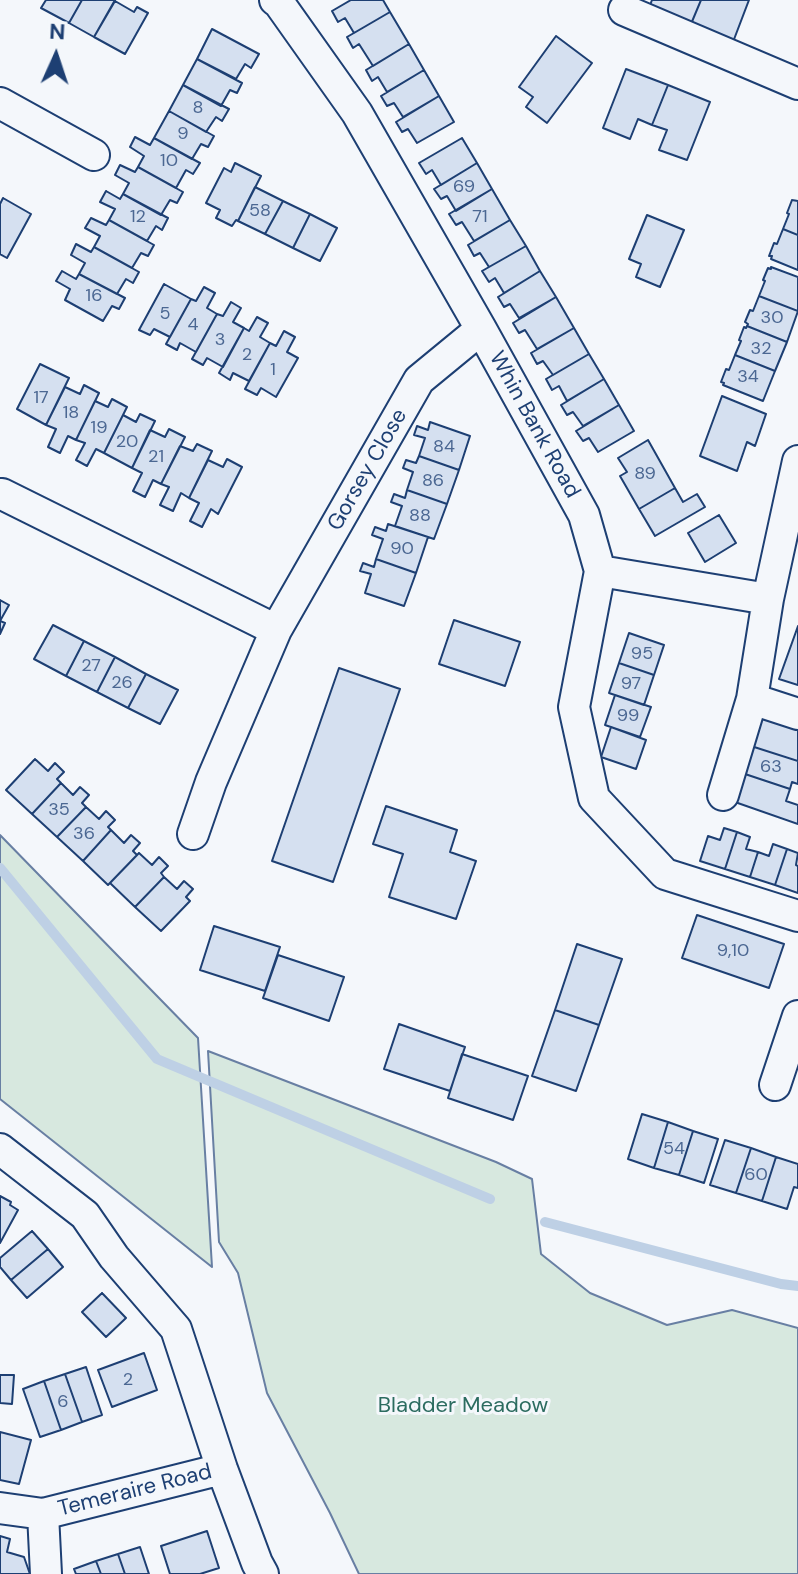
<!DOCTYPE html>
<style>
body{margin:0}
#map{position:relative;width:798px;height:1574px;overflow:hidden;background:#f4f7fb;font-family:"DM Sans",sans-serif}
canvas{display:block}
.north{position:absolute;left:16px;top:16px;width:80px;height:80px;-webkit-text-stroke:6px #f4f7fb;paint-order:stroke;rotate:3deg;font-size:22px;font-weight:700;line-height:32px;text-align:center;color:#1d3f73}
.north::after{content:'';display:block;margin:auto;width:28px;height:36px;background:#1d3f73;clip-path:polygon(50% 0,100% 100%,50% 72%,0 100%)}
</style>
<div id="map">
<canvas width="798" height="1574"></canvas>
<div class="north">N</div>
</div>
<script>
const g = document.querySelector('canvas').getContext('2d');
g.lineJoin = 'round';
function paint(path, color) { g.fillStyle = color; g.fill(path, 'evenodd'); }
const poly = rows => new Path2D(rows.map(r => 'M' + r).join(''));
function stroke(path, color, width, dash) { g.strokeStyle = color; g.lineWidth = width; g.lineCap = dash ? 'butt' : 'round'; g.setLineDash(dash || []); g.stroke(path); }
function drawText(font, color, halo, rows, align = 'center') {
  g.font = font + ' "DM Sans",sans-serif'; g.lineWidth = 6; g.setLineDash([]); g.textBaseline = 'middle'; g.strokeStyle = halo; g.fillStyle = color; for (const [text, x, y, turn = 0] of rows) {
    g.save(); g.translate(x, y); g.rotate((+turn || 0) * Math.PI / 180); g.textAlign = isNaN(turn) ? turn : align; if (halo) g.strokeText(text, 0, 0); g.fillText(text, 0, 0); g.restore();
  }
}
const green = poly([
 [0,835,198,1038,212,1267,0,1099,0,835],
 [208,1051,496,1162,532,1179,541,1254,590,1293,667,1325,732,1310,798,1328,798,1574,359,1574,330,1513,267,1393,238,1273,219,1242,208,1051]
]);
paint(green, '#d7e8df');
stroke(green, '#687fa3', 2);
stroke(poly([
 [0,868,157,1059,490,1199],
 [545,1222,781,1284,798,1286]
]), '#bed0e5', 10);
const building = poly([
 [46,0,82,0,69,23,41,8,46,0],
 [82,0,115,0,94,37,69,23,82,0],
 [351,0,383,0,390,12,354,33,345,18,338,22,332,11,351,0],
 [652,0,701,0,691,24,649,8,652,0],
 [701,0,749,0,733,42,691,24,701,0],
 [115,1,134,12,137,7,148,13,125,54,94,37,115,1],
 [390,12,409,44,373,66,359,44,353,48,347,37,390,12],
 [212,29,259,54,251,68,245,64,236,79,197,59,212,29],
 [556,36,592,63,547,123,526,107,533,97,519,87,556,36],
 [409,44,424,70,387,92,378,77,372,81,366,70,409,44],
 [197,59,242,83,237,93,230,90,221,106,183,85,197,59],
 [626,69,668,85,652,125,638,119,630,139,603,128,626,69],
 [424,70,439,96,403,117,394,103,387,106,381,96,424,70],
 [183,85,229,109,222,121,216,117,206,132,169,111,183,85],
 [668,85,710,102,687,160,659,150,667,130,652,125,668,85],
 [439,96,454,122,417,143,408,129,402,132,396,122,439,96],
 [169,111,214,136,208,147,201,144,192,159,154,138,169,111],
 [135,137,150,145,154,138,200,163,193,174,186,170,176,188,138,167,144,156,130,147,135,137],
 [462,138,477,163,441,185,432,170,426,174,419,163,462,138],
 [235,163,261,176,238,221,236,220,232,226,216,218,220,210,206,203,224,168,231,172,235,163],
 [477,163,492,189,456,211,447,196,441,199,434,189,477,163],
 [120,165,135,172,138,167,183,192,177,203,170,200,161,215,123,194,129,183,115,175,120,165],
 [255,187,283,201,265,234,238,221,255,187],
 [492,189,510,220,474,241,462,222,456,225,449,214,492,189],
 [106,191,120,199,123,194,168,218,162,230,156,226,147,241,109,220,115,209,100,202,106,191],
 [3,198,31,214,7,258,0,254,0,204,3,198],
 [792,200,798,201,798,235,783,229,789,214,787,213,792,200],
 [283,201,310,214,293,248,265,234,283,201],
 [310,214,337,228,320,261,293,248,310,214],
 [647,215,684,230,660,287,636,277,641,264,629,259,647,215],
 [91,218,106,225,109,220,154,245,148,256,141,253,132,268,94,247,100,236,85,228,91,218],
 [510,220,526,246,489,267,480,253,474,256,468,245,510,220],
 [783,229,798,235,798,270,771,259,772,256,769,256,774,243,777,244,783,229],
 [76,244,91,252,94,247,139,272,133,283,126,279,117,294,79,274,85,263,71,255,76,244],
 [526,246,540,271,504,293,495,278,489,282,482,271,526,246],
 [771,267,798,277,798,311,759,296,765,281,763,280,768,268,771,269,771,267],
 [62,271,76,279,79,274,125,298,119,309,112,306,103,321,65,300,70,289,56,281,62,271],
 [540,271,556,297,519,318,510,304,504,307,498,297,540,271],
 [164,284,191,299,170,337,154,329,150,335,139,330,164,284],
 [204,287,215,293,207,308,217,314,196,352,180,343,177,350,166,344,191,299,196,301,204,287],
 [759,296,798,311,787,342,747,326,748,324,745,322,750,310,753,311,759,296],
 [556,297,574,328,537,349,525,330,519,333,513,323,556,297],
 [231,302,241,308,233,322,244,328,223,367,207,358,203,365,192,359,217,314,223,316,231,302],
 [257,317,268,323,260,337,270,343,249,381,233,373,230,380,219,373,244,328,249,331,257,317],
 [747,326,787,342,775,371,735,355,741,341,739,340,744,327,746,328,747,326],
 [574,328,589,354,553,375,543,361,537,364,531,353,574,328],
 [284,331,295,337,287,352,298,358,276,397,261,388,257,395,245,389,270,343,276,346,284,331],
 [589,354,604,379,567,401,559,386,552,390,546,379,589,354],
 [735,355,775,371,763,401,723,385,724,383,721,382,726,369,729,370,735,355],
 [40,364,69,378,46,425,17,409,40,364],
 [604,379,619,405,583,426,573,412,567,415,561,405,604,379],
 [84,385,99,393,76,440,68,436,60,453,48,447,56,429,46,425,65,387,80,394,84,385],
 [722,396,766,414,755,446,747,442,737,471,700,456,722,396],
 [112,399,127,407,104,453,96,449,87,466,76,460,85,443,76,440,95,401,108,407,112,399],
 [619,405,634,431,598,452,589,438,583,441,576,431,619,405],
 [140,414,155,421,132,468,104,453,123,415,136,422,140,414],
 [430,422,470,436,459,470,419,456,425,438,414,435,417,426,428,430,430,422],
 [169,429,185,437,161,484,153,480,145,497,133,491,142,473,132,468,150,430,165,437,169,429],
 [648,440,675,488,639,509,620,476,627,472,618,458,648,440],
 [197,444,212,451,189,498,181,493,173,511,160,505,169,487,161,484,180,446,193,451,197,444],
 [419,456,459,470,447,504,407,490,413,472,403,468,406,460,416,463,419,456],
 [227,459,242,467,218,514,211,509,202,527,190,521,199,503,189,498,208,460,223,467,227,459],
 [675,488,683,502,697,494,705,507,655,536,639,509,675,488],
 [407,490,447,504,434,539,395,526,402,506,391,502,394,494,405,498,407,490],
 [719,515,736,543,705,562,688,533,719,515],
 [388,524,428,537,416,573,376,559,383,539,372,535,375,527,386,531,388,524],
 [376,559,416,573,404,606,365,593,371,574,360,571,363,563,374,567,376,559],
 [0,600,9,605,0,621,5,623,0,634,0,600],
 [454,620,520,642,505,686,439,664,454,620],
 [53,625,84,641,66,676,34,659,53,625],
 [798,626,798,685,779,679,798,626],
 [629,633,664,645,654,675,619,663,629,633],
 [84,641,115,657,97,692,66,676,84,641],
 [115,657,146,674,128,708,97,692,115,657],
 [619,663,654,675,644,705,609,693,619,663],
 [339,668,400,689,333,882,272,861,339,668],
 [146,674,178,690,160,724,128,708,146,674],
 [615,695,651,707,640,737,605,725,615,695],
 [760,717,798,730,798,761,751,746,760,717],
 [611,727,646,740,636,769,601,757,611,727],
 [751,746,798,761,798,784,792,782,790,789,742,773,751,746],
 [35,759,48,771,55,763,64,772,57,779,61,783,32,814,6,790,35,759],
 [742,773,790,789,786,801,798,805,798,824,732,801,742,773],
 [61,783,73,795,80,787,89,795,82,803,86,807,57,837,32,814,61,783],
 [386,806,457,830,450,852,476,861,456,919,389,897,403,854,373,844,386,806],
 [86,807,99,819,106,811,115,820,108,827,111,830,83,861,57,837,86,807],
 [724,828,737,832,725,869,700,861,708,836,720,840,724,828],
 [111,830,124,843,131,835,140,843,133,851,137,855,108,885,83,861,111,830],
 [737,832,750,837,746,849,758,852,750,877,725,869,737,832],
 [773,844,787,849,775,885,750,877,758,852,769,856,773,844],
 [787,849,798,853,796,865,798,866,798,893,775,885,787,849],
 [139,853,152,865,159,857,168,866,161,873,164,877,135,907,110,883,139,853],
 [164,877,177,889,184,881,193,889,186,897,190,901,161,931,135,907,164,877],
 [697,915,784,944,769,988,682,958,697,915],
 [214,926,280,947,265,991,200,970,214,926],
 [577,944,622,959,599,1025,555,1010,577,944],
 [278,955,344,977,329,1021,263,998,278,955],
 [555,1010,599,1025,576,1091,532,1076,555,1010],
 [399,1024,465,1047,450,1091,384,1069,399,1024],
 [462,1054,528,1076,513,1120,448,1098,462,1054],
 [642,1114,668,1122,654,1168,628,1159,642,1114],
 [668,1122,693,1131,679,1175,654,1168,668,1122],
 [693,1131,718,1139,704,1183,679,1175,693,1131],
 [725,1140,751,1148,736,1193,710,1185,725,1140],
 [751,1148,776,1157,762,1201,736,1193,751,1148],
 [776,1157,798,1164,798,1188,794,1187,787,1209,762,1201,776,1157],
 [0,1196,11,1202,10,1205,18,1210,0,1243,0,1196],
 [32,1231,48,1249,11,1280,0,1267,0,1258,32,1231],
 [48,1249,63,1267,27,1298,11,1280,48,1249],
 [102,1293,126,1318,106,1337,82,1312,102,1293],
 [144,1353,157,1390,112,1407,98,1370,144,1353],
 [86,1367,102,1415,82,1422,65,1374,86,1367],
 [65,1374,82,1422,61,1430,44,1381,65,1374],
 [0,1375,14,1375,12,1404,0,1403,0,1375],
 [44,1381,61,1430,40,1437,23,1389,44,1381],
 [0,1432,31,1440,19,1484,0,1480,0,1432],
 [207,1531,219,1568,200,1574,170,1574,161,1546,207,1531],
 [0,1536,10,1539,7,1552,24,1557,30,1574,0,1574,0,1536],
 [140,1547,149,1574,125,1574,118,1554,140,1547],
 [118,1554,125,1574,101,1574,96,1561,118,1554],
 [96,1561,101,1574,76,1574,74,1569,96,1561]
]);
paint(building, '#d5e0f0');
stroke(building, '#1d3f73', 2);
const minor = poly([
 [275,0,279,3,357,113,481,329,584,515,600,571,574,707,594,798,665,874,798,916],
 [624,10,798,84],
 [0,103,94,155],
 [2,494,276,630],
 [600,571,768,599],
 [752,699,798,714],
 [723,795,752,699,768,599,798,461],
 [193,834,211,782,276,630,419,380,481,329],
 [775,1085,798,1016],
 [0,1149,85,1215,114,1257,176,1329,222,1469,257,1563,263,1574],
 [0,1508,43,1514,222,1469],
 [43,1514,46,1574]
]);
stroke(minor, '#1d3f73', 34);
stroke(minor, '#f4f7fb', 30);
drawText('18px', '#4b6792', null, [
 ["8",198,108],
 ["9",183,134],
 ["10",169,161],
 ["69",464,187],
 ["58",260,211],
 ["12",138,217],
 ["71",480,217],
 ["16",94,296],
 ["5",165,314],
 ["30",772,318],
 ["4",193,325],
 ["3",220,340],
 ["32",761,349],
 ["2",247,355],
 ["1",273,370],
 ["34",748,377],
 ["17",41,398],
 ["18",71,413],
 ["19",99,428],
 ["20",127,442],
 ["84",444,447],
 ["21",156,457],
 ["89",645,474],
 ["86",433,481],
 ["88",420,516],
 ["90",402,549],
 ["95",642,654],
 ["27",91,666],
 ["26",122,683],
 ["97",631,684],
 ["99",628,716],
 ["63",771,767],
 ["35",59,810],
 ["36",84,834],
 ["9,10",733,951],
 ["54",674,1149],
 ["60",756,1175],
 ["2",128,1380],
 ["6",63,1402]
]);
drawText('22px', '#1d3f73', '#f4f7fb', [
 ["Whin Bank Road",534,425,61],
 ["Gorsey Close",368,470,-60],
 ["Temeraire Road",135,1491,-14]
]);
drawText('22px', '#2c6c60', '#f4f7fb', [
 ["Bladder Meadow",463,1406]
]);
</script>
